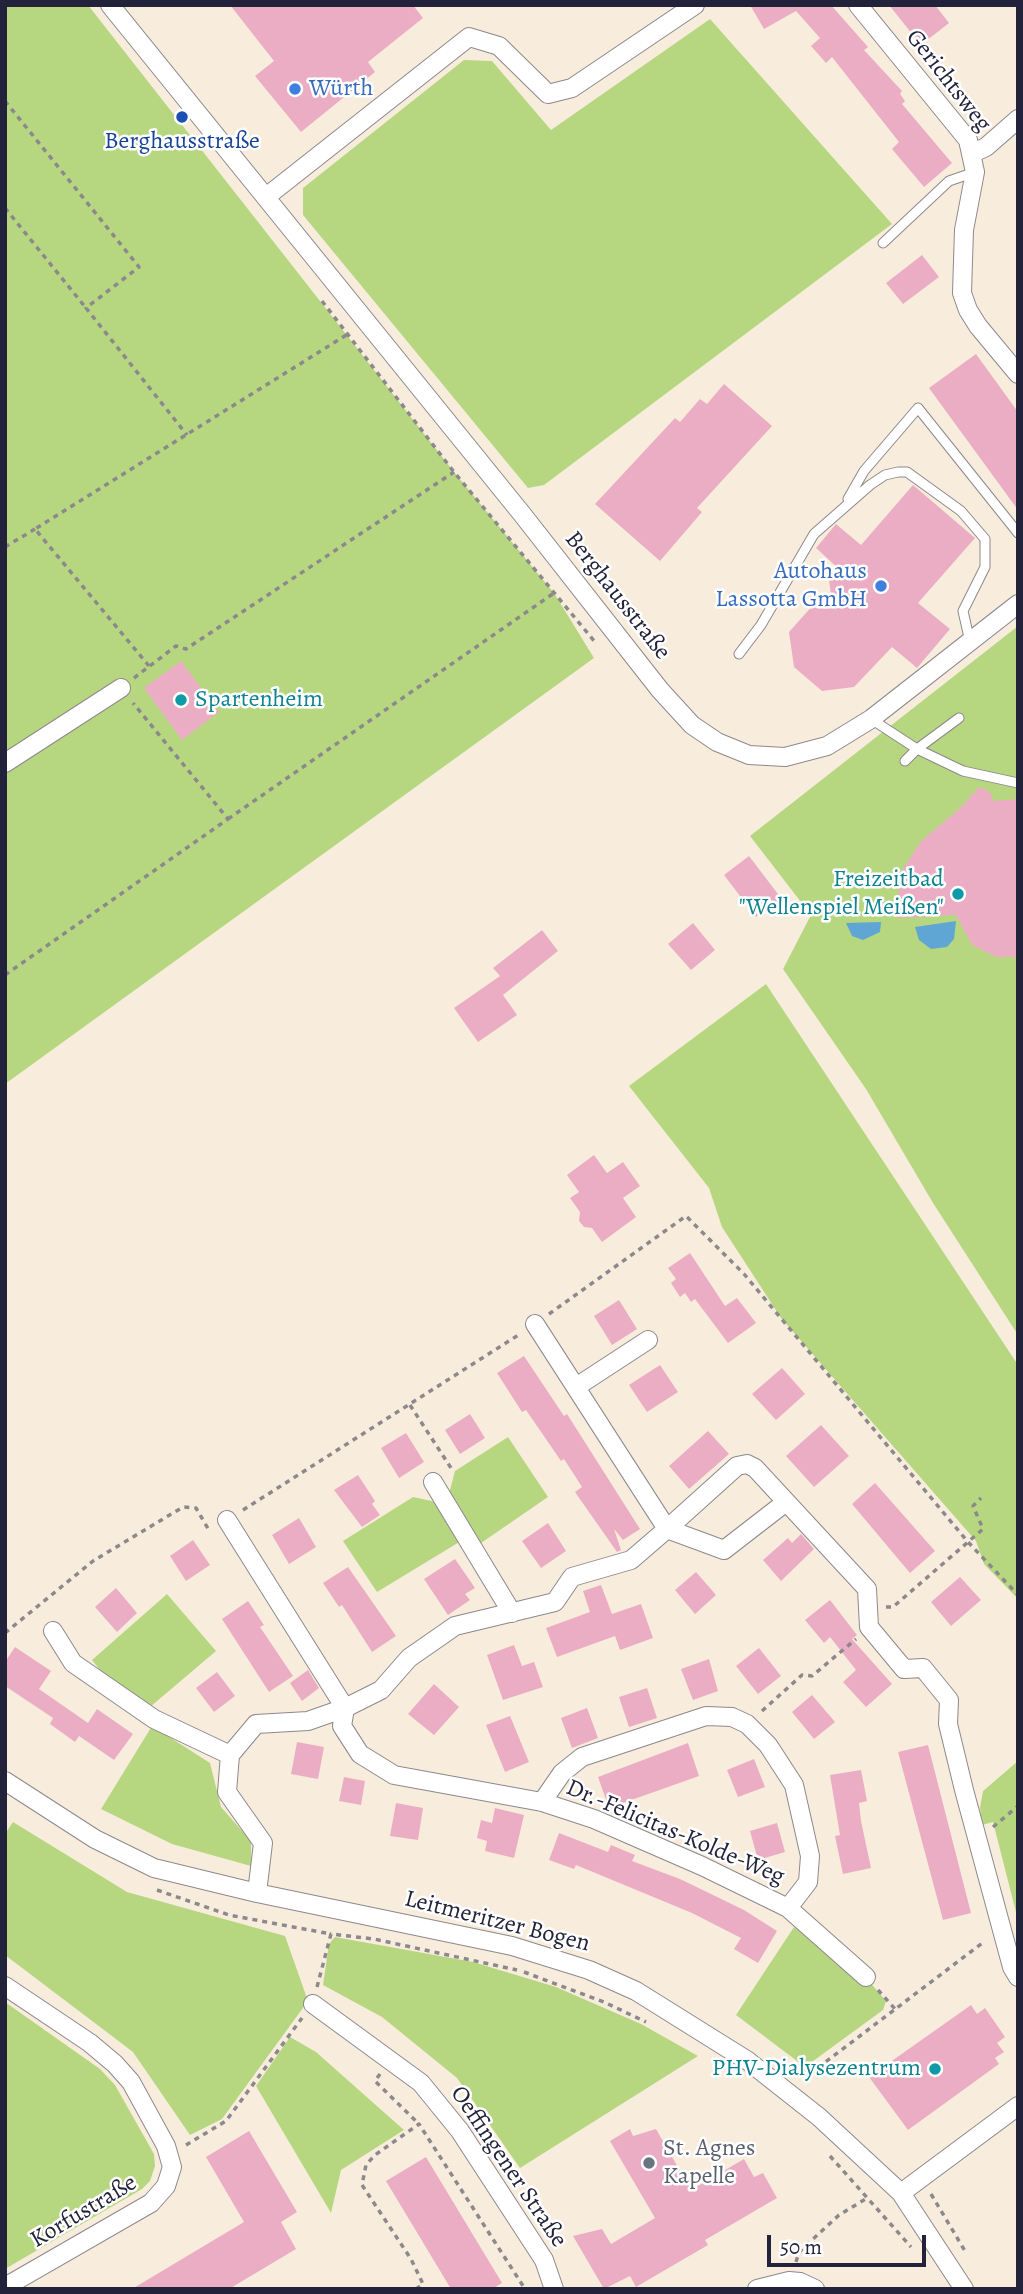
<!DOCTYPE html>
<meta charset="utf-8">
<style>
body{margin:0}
#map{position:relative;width:1023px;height:2294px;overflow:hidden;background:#f8eddd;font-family:Alegreya,serif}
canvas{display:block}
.frame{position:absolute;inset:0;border:7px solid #22223b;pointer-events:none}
.scale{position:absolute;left:767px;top:2235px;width:159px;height:32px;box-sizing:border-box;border:4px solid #22223b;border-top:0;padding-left:9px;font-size:21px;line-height:24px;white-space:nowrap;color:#22223b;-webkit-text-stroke:5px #fff;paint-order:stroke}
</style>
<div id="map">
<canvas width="1023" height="2294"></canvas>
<div class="frame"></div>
<div class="scale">50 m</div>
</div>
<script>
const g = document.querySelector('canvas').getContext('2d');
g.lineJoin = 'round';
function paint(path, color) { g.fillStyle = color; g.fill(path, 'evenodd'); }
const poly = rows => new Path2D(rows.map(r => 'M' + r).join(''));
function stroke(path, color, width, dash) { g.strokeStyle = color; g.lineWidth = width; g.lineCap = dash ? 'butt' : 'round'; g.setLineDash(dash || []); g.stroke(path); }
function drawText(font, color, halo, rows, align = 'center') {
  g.font = font + ' Alegreya,serif'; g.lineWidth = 5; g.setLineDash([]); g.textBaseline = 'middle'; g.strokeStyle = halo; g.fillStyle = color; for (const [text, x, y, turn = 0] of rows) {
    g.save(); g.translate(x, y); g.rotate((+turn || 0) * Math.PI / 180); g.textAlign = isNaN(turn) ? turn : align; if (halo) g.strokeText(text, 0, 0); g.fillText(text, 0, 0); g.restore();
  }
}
paint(poly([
 [5,5,88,5,454,472,554,593,594,658,5,1084],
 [710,19,892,224,544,485,528,488,303,215,303,188,464,60,492,61,551,130],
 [1018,626,1018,1335,933,1203,866,1089,783,969,811,915,750,836],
 [766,984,1018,1365,1018,1599,984,1564,976,1541,781,1318,722,1227,709,1188,629,1086],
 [508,1437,548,1497,481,1543,449,1494,455,1471],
 [413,1497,436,1502,461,1541,377,1592,343,1541],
 [167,1594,216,1651,150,1707,103,1674,92,1660],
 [152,1726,210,1763,221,1807,251,1841,251,1866,172,1844,101,1809],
 [1018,1761,1018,1920,993,1822,982,1825,980,1808,983,1791],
 [13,1822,127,1892,285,1936,308,2001,222,2119,190,2135,133,2052,5,1955,5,1834],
 [794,1927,827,1949,860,1984,867,1979,886,2001,883,2010,805,2067,736,2015],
 [335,1937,473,1962,556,1987,641,2024,698,2056,520,2168,457,2078,382,2017,323,1985,329,1944],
 [5,2002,100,2069,115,2085,154,2154,155,2166,150,2181,142,2189,5,2269],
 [290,2037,316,2052,404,2130,341,2170,331,2213,256,2086]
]), '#b6d780');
paint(poly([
 [956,921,954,939,947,947,931,949,919,940,915,927],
 [881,922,880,932,863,940,852,936,846,923]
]), '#5fa6d5');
paint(poly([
 [230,5,413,5,423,18,368,62,375,72,301,132,255,76,274,61],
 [750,5,831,5,868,47,864,50,902,91,900,94,905,101,902,104,952,163,924,187,892,149,899,142,832,57,826,63,811,46,820,38,796,11,764,29],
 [889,5,935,5,949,23,921,45],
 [922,255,939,277,903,304,886,283],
 [976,354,1018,412,1018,510,929,388],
 [724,384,772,426,697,508,702,512,660,561,595,504,675,418,680,422,700,399,707,404],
 [913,485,975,538,918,603,950,629,917,668,892,647,854,687,822,691,794,667,789,632,814,604,832,602,829,580,839,569,816,548,836,524,861,545],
 [181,661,219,712,182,740,144,688],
 [979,787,990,792,993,801,1018,799,1018,957,996,957,972,945,956,915,896,918,901,872,921,841,958,810],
 [749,856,781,898,756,917,724,875],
 [693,923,715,950,691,970,668,944],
 [542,930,558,951,503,995,517,1015,478,1042,454,1008,500,976,493,968],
 [594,1155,607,1173,623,1162,640,1186,623,1198,636,1217,602,1242,592,1228,584,1227,579,1221,580,1212,570,1198,579,1192,567,1175],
 [690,1253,725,1306,737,1298,756,1323,728,1343,695,1299,691,1302,685,1293,680,1297,671,1283,676,1279,668,1268],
 [619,1300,637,1329,612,1345,594,1316],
 [524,1356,564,1416,567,1414,640,1529,623,1540,614,1529,621,1550,617,1552,575,1492,582,1487,564,1459,561,1461,526,1410,522,1412,497,1373],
 [660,1365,678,1392,647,1412,629,1385],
 [782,1368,805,1394,776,1420,752,1394],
 [470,1414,485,1438,460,1454,445,1430],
 [821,1425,849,1456,814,1487,786,1456],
 [708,1431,729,1454,689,1489,669,1466],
 [406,1433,424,1462,399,1478,381,1448],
 [358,1475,375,1501,372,1504,380,1515,362,1527,334,1490],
 [875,1483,935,1551,910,1573,852,1504],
 [299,1518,316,1547,289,1564,272,1535],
 [548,1523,566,1551,541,1568,522,1541],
 [801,1534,814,1549,781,1581,763,1560,788,1538,792,1543],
 [193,1540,210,1565,186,1581,170,1556],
 [455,1559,475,1588,465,1594,470,1600,448,1615,424,1579],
 [348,1567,396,1636,372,1652,342,1605,339,1607,323,1583],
 [696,1572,716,1595,695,1614,675,1590],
 [960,1577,981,1600,951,1626,931,1602],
 [601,1585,612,1614,641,1604,653,1638,620,1650,615,1636,557,1657,546,1628,590,1612,583,1591],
 [116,1588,137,1613,117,1632,95,1607],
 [830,1600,857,1635,852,1639,892,1684,866,1707,843,1682,856,1670,830,1637,824,1643,805,1620],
 [248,1601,264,1625,260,1627,293,1676,269,1692,222,1619],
 [514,1645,522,1666,534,1662,543,1687,503,1700,487,1655],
 [15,1647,51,1671,39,1689,88,1723,97,1709,133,1734,114,1760,79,1736,75,1742,50,1724,53,1718,5,1686,5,1662],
 [759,1648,781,1676,758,1694,736,1666],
 [709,1659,718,1691,693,1700,681,1669],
 [308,1670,319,1688,302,1701,290,1683],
 [217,1672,235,1696,214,1712,196,1688],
 [434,1684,459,1707,434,1735,408,1714],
 [647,1688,657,1718,629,1727,619,1697],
 [812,1695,835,1722,814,1739,792,1712],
 [587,1708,598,1738,572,1748,561,1718],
 [510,1716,529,1762,505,1772,486,1725],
 [297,1742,324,1747,318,1779,291,1774],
 [688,1743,699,1776,609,1808,598,1777],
 [928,1745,971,1913,943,1920,898,1752],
 [754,1759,765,1787,738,1797,727,1770],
 [861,1770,867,1801,859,1803,861,1821,871,1868,843,1874,835,1836,840,1835,830,1775],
 [344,1777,365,1781,361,1805,339,1801],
 [396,1803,423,1808,418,1840,390,1836],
 [495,1808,524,1815,514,1858,485,1851,487,1841,477,1838,481,1820,492,1823],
 [777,1823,785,1852,758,1860,750,1831],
 [559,1833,608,1852,611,1845,635,1855,632,1861,680,1879,744,1910,777,1931,758,1963,734,1949,741,1938,692,1913,576,1865,574,1869,549,1860],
 [971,2005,977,2014,985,2008,1005,2037,997,2043,1004,2052,995,2058,999,2064,908,2130,869,2077],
 [630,2129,633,2136,656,2129,691,2190,744,2159,754,2177,763,2173,777,2198,705,2240,708,2245,636,2287,630,2276,604,2289,573,2236,602,2229,611,2244,655,2218,610,2141],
 [249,2131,297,2212,281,2222,296,2249,229,2289,132,2289,244,2222,206,2157],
 [426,2157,502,2283,492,2289,451,2289,386,2181]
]), '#ebadc3');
const lane = poly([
 [883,243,949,181,975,172],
 [848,499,864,471,918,408,1018,533],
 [739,654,761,625,814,534,870,485,885,475,898,472,907,472,961,511,985,539,985,567,963,611,970,642],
 [871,719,917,749,959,718],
 [905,761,917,749,963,771,1018,783]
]);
const street = poly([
 [110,5,522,514,660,690,692,725,717,742,749,755,785,757,827,746,871,719,1018,604],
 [858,5,968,140,975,172,964,230,962,293,968,310,978,326,1018,374],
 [973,153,986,147,1018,119],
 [266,197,469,37,499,46,548,94,572,88,695,5],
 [5,763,121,688],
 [535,1324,667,1529,737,1466,747,1464,755,1468,867,1589,869,1627,904,1669,923,1668,949,1700,948,1724,964,1790,1012,1967,1018,1977],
 [576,1387,648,1340],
 [433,1482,512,1613],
 [227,1520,345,1708,342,1726,360,1754,394,1775,542,1802,594,1819,702,1866,788,1908,866,1977],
 [53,1631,73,1663,154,1719,230,1755],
 [5,1781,95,1839,154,1868,257,1893,512,1946,589,1970,636,1991,748,2061,819,2117,901,2193,964,2289],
 [542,1802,562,1773,582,1757,706,1716,732,1717,747,1724,768,1745,794,1785,810,1856,808,1882,788,1908],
 [257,1893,263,1843,227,1792,230,1755,256,1724,308,1721,345,1708,381,1690,409,1658,455,1626,555,1602,572,1577,631,1560,667,1529,724,1550,786,1502],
 [5,1986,90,2043,115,2064,131,2082,166,2146,172,2167,166,2186,151,2203,5,2287],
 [313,2004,421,2083,460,2131,544,2260,554,2289],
 [901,2193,1018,2106],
 [757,2289,789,2281,800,2282,815,2289]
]);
stroke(lane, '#8d888c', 11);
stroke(street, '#8d888c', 20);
stroke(poly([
 [5,101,139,267,86,308,187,435],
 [5,208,86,308],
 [322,301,454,472,595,642],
 [5,547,35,529],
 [149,666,35,529,348,334],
 [134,678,176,646,186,649,454,472],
 [228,819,554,593],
 [5,975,228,819,133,703],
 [549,1314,686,1216,744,1274,968,1542,1018,1595],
 [410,1405,451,1468,448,1470],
 [243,1510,520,1334],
 [886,1607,893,1607,983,1529,973,1506,981,1498],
 [5,1633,93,1561,183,1507,196,1508,210,1532],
 [762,1711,802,1675,812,1676,856,1639],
 [993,1827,1018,1806],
 [157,1890,229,1915,331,1934],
 [524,1972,604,2002,646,2022],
 [317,1987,331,1934,374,1939,517,1970],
 [878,1990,895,2009],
 [380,2074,375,2081,418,2123],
 [804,2082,815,2070,985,1941],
 [186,2145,226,2121,302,2018],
 [830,2156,911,2247],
 [931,2194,965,2251],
 [796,2262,799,2252,839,2215,869,2197],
 [416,2289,423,2284,411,2259,362,2185,366,2165,375,2155,419,2124,525,2289]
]), '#8d888c', 3.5, [5, 5]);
stroke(lane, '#fff', 9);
stroke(street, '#fff', 18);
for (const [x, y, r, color] of [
 [295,89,7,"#3f7fe0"],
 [182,117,7,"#1a4fb4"],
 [881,586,7,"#3f7fe0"],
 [181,700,7,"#0f9aa8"],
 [958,894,7,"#0f9aa8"],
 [935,2069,7,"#0f9aa8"],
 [649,2163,7,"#6b7280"]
]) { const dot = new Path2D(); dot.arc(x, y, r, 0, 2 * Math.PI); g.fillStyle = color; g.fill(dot); stroke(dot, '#fff', 2.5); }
drawText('24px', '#22223b', '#fff', [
 ["Gerichtsweg",948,81,52],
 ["Berghausstraße",617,596,52],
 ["Dr.-Felicitas-Kolde-Weg",675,1833,23],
 ["Leitmeritzer Bogen",497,1922,14],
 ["Oeffingener Straße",508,2167,56],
 ["Korfustraße",84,2212,-31]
]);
drawText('24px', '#366cbe', '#fff', [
 ["Würth",309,89],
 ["Autohaus",867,572,"right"],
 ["Lassotta GmbH",867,600,"right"]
], 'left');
drawText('24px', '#164399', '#fff', [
 ["Berghausstraße",182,142]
]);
drawText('24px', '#0d838f', '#fff', [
 ["Spartenheim",195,700,"left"],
 ["Freizeitbad",944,880],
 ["\"Wellenspiel Meißen\"",944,908],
 ["PHV-Dialysezentrum",921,2069]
], 'right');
drawText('24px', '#5b616d', '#fff', [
 ["St. Agnes",663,2149],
 ["Kapelle",663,2177]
], 'left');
</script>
